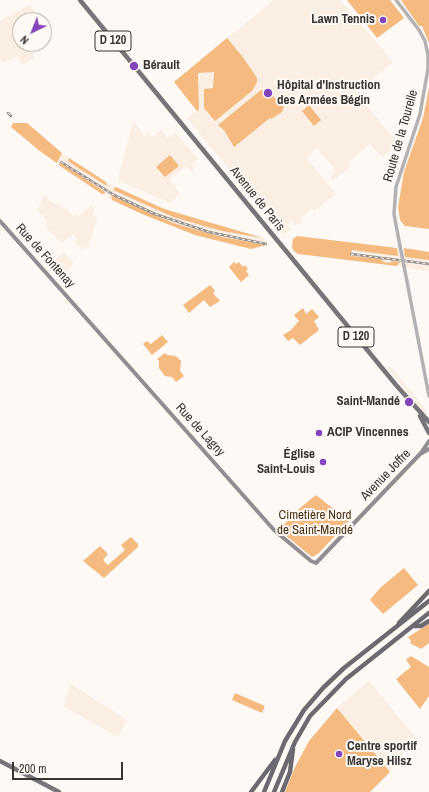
<!DOCTYPE html>
<meta charset="utf-8">
<style>
body{margin:0}
#map{position:relative;width:429px;height:792px;overflow:hidden;background:#fef9f4;font-family:"Archivo Narrow",sans-serif}
canvas{display:block}
.north{position:absolute;left:12px;top:12px;width:40px;height:40px;box-sizing:border-box;background:#fef9f4;border:1px solid #aeaba7;border-radius:50%;rotate:223deg;font-size:11px;font-weight:700;line-height:16px;text-align:center;color:#373533}
.north::after{content:'';display:block;margin:auto;width:14px;height:18px;background:#8245bb;clip-path:polygon(50% 0,100% 100%,50% 72%,0 100%)}
.scale{position:absolute;left:12px;top:762px;width:111px;height:18px;box-sizing:border-box;border:2px solid #373533;border-top:0;padding-left:5px;font-size:12px;line-height:14px;white-space:nowrap;color:#373533;-webkit-text-stroke:3px #fef9f4;paint-order:stroke}
</style>
<div id="map">
<canvas width="429" height="792"></canvas>
<div class="north">N</div>
<div class="scale">200 m</div>
</div>
<script>
const g = document.querySelector('canvas').getContext('2d');
g.lineJoin = 'round';
function paint(path, color) { g.fillStyle = color; g.fill(path, 'evenodd'); }
const poly = rows => new Path2D(rows.map(r => 'M' + r).join(''));
function stroke(path, color, width, dash) { g.strokeStyle = color; g.lineWidth = width; g.lineCap = dash ? 'butt' : 'round'; g.setLineDash(dash || []); g.stroke(path); }
function drawText(font, color, halo, rows, align = 'center') {
  g.font = font + ' "Archivo Narrow",sans-serif'; g.lineWidth = 4; g.setLineDash([]); g.textBaseline = 'middle'; g.strokeStyle = halo; g.fillStyle = color; for (const [text, x, y, turn = 0] of rows) {
    g.save(); g.translate(x, y); g.rotate((+turn || 0) * Math.PI / 180); g.textAlign = isNaN(turn) ? turn : align; if (halo) g.strokeText(text, 0, 0); g.fillText(text, 0, 0); g.restore();
  }
}
paint(poly([
 [274,0,340,0,393,62,356,92,398,144,382,157,370,144,348,162,351,167,333,180,330,176,336,171,317,148,309,155,306,157,336,194,314,211,313,208,311,209,300,219,302,222,295,225,293,221,291,221,287,225,291,229,283,235,187,118,197,111,174,82],
 [28,6,31,6,40,20,20,20,20,44,40,44,31,49,35,58,22,65,18,56,3,63,0,59,0,20],
 [133,121,144,136,149,133,152,137,161,130,168,139,176,132,198,159,192,164,194,170,191,172,186,166,169,179,180,193,170,203,119,181,118,179],
 [62,153,106,182,137,197,191,219,263,238,266,243,265,246,195,235,142,214,102,194,57,164],
 [44,195,49,198,48,200,67,209,74,216,76,213,79,216,91,205,95,210,92,216,97,218,88,248,85,247,82,250,79,246,78,247,75,244,77,238,73,234,71,238,69,236,62,243,45,226,48,222,37,210],
 [352,242,429,252,429,271,350,260],
 [64,252,74,262,61,282,48,267],
 [390,366,424,407,427,414,424,414,388,368],
 [369,681,415,737,390,772,337,708],
 [71,684,127,720,118,737,63,706]
]), '#fbefe4');
paint(poly([
 [347,0,390,0,404,18,377,38],
 [401,0,429,0,429,43,422,26,419,26],
 [227,38,242,56,257,78,257,82,253,90,215,121,204,108,204,89,213,88,214,72,198,73,199,109,197,111,174,82],
 [429,87,429,229,405,226,400,220,398,207,404,172,423,118],
 [261,90,269,92,284,107,282,112,271,119,270,118,234,147,224,130,218,125],
 [309,105,321,120,314,126,302,111],
 [13,123,27,123,62,153,57,163,41,152,11,127],
 [170,155,179,166,165,177,156,167],
 [69,158,106,182,107,186,75,166,68,161],
 [60,162,105,192,105,193,102,194,63,168,59,165],
 [116,187,164,209,263,238,222,231,173,217,113,190],
 [111,195,173,223,222,237,266,245,251,249,195,235,142,214,112,200],
 [297,236,397,248,398,256,352,250,351,256,382,259,383,262,391,263,391,261,399,262,399,263,397,266,298,254,293,250,292,246,293,239],
 [404,248,429,252,429,260,405,257],
 [234,262,236,264,239,262,243,267,245,265,248,269,246,271,249,275,241,282,229,267],
 [210,285,215,291,213,293,220,301,210,307,204,300,189,313,183,305],
 [303,308,306,314,312,309,319,317,314,321,319,330,300,345,293,338,288,341,283,335,291,330,299,321,294,315],
 [162,335,168,342,152,355,143,344,147,341,151,344],
 [165,353,167,355,176,356,181,361,180,371,184,376,176,382,172,377,165,376,159,368,159,361,157,359],
 [316,495,349,521,318,554,312,557,279,530,301,507],
 [131,537,138,544,138,547,104,578,83,561,100,546,108,554,103,560,108,565,125,550,121,545],
 [404,568,418,585,383,614,370,600,380,588],
 [429,624,429,643,421,649,410,643,411,641,408,637],
 [411,656,429,667,429,696,420,709,396,679,411,667,406,660],
 [235,693,265,706,262,713,232,700],
 [337,708,390,772,370,792,285,792,295,767,309,741]
]), '#f4ba80');
stroke(poly([
 [396,0,419,30,425,41,428,55,428,69,420,114,396,187,394,214,400,246],
 [404,266,429,396]
]), '#b2b1b4', 3.5);
stroke(poly([
 [0,221,274,530,311,561,316,563,421,453,429,441],
 [422,453,429,449]
]), '#908e92', 4);
stroke(poly([
 [80,0,396,385,429,422],
 [420,416,429,433],
 [0,761,59,792]
]), '#77757a', 4.5);
stroke(poly([
 [399,623,429,591],
 [414,626,421,626,429,621],
 [251,792,275,760],
 [264,792,285,741,304,710,323,688,344,668,429,601],
 [274,792,295,742,310,716,346,679,429,613],
 [282,792,290,772,293,749]
]), '#6c6a70', 4.5);
const rail = poly([
 [8,113,11,116],
 [61,162,114,195,155,214,209,232,266,244],
 [351,254,429,264]
]);
stroke(rail, '#94918e', 2.5);
stroke(rail, '#fef9f4', 1, [3]);
stroke(poly([
 [400,246,404,266]
]), '#b2b1b4', 3.5);
for (const [x, y, r, color] of [
 [383,20,4,"#8245bb"],
 [134,66,5,"#8245bb"],
 [268,93,5,"#8245bb"],
 [409,402,5,"#8245bb"],
 [319,433,4,"#8245bb"],
 [323,462,4,"#8245bb"],
 [339,754,4,"#8245bb"]
]) { const dot = new Path2D(); dot.arc(x, y, r, 0, 2 * Math.PI); g.fillStyle = color; g.fill(dot); stroke(dot, '#fef9f4', 1.5); }
for (const [x, y, w] of [
 [113,41,36],
 [356,337,36]
]) { const box = new Path2D(); box.roundRect(x - w / 2, y - 10, w, 20, 3); g.fillStyle = '#fef9f4'; g.fill(box); stroke(box, '#373533', 1); }
drawText('bold 12px', '#373533', null, [
 ["D 120",113,41],
 ["D 120",356,337]
]);
drawText('bold 13px', '#373533', '#fef9f4', [
 ["Lawn Tennis",375,20,"right"],
 ["Bérault",143,66],
 ["Hôpital d'Instruction",277,86],
 ["des Armées Bégin",277,101],
 ["Saint-Mandé",400,402,"right"],
 ["ACIP Vincennes",327,433],
 ["Église",315,455,"right"],
 ["Saint-Louis",315,470,"right"],
 ["Centre sportif",347,747],
 ["Maryse Hilsz",347,762]
], 'left');
drawText('13px', '#373533', '#fef9f4', [
 ["Route de la Tourelle",401,136,-74],
 ["Avenue de Paris",257,199,51],
 ["Rue de Fontenay",45,256,48],
 ["Rue de Lagny",200,430,48],
 ["Avenue Joffre",386,475,-46]
]);
drawText('13px', '#4a3117', '#fef9f4', [
 ["Cimetière Nord",315,516],
 ["de Saint-Mandé",315,531]
]);
</script>
